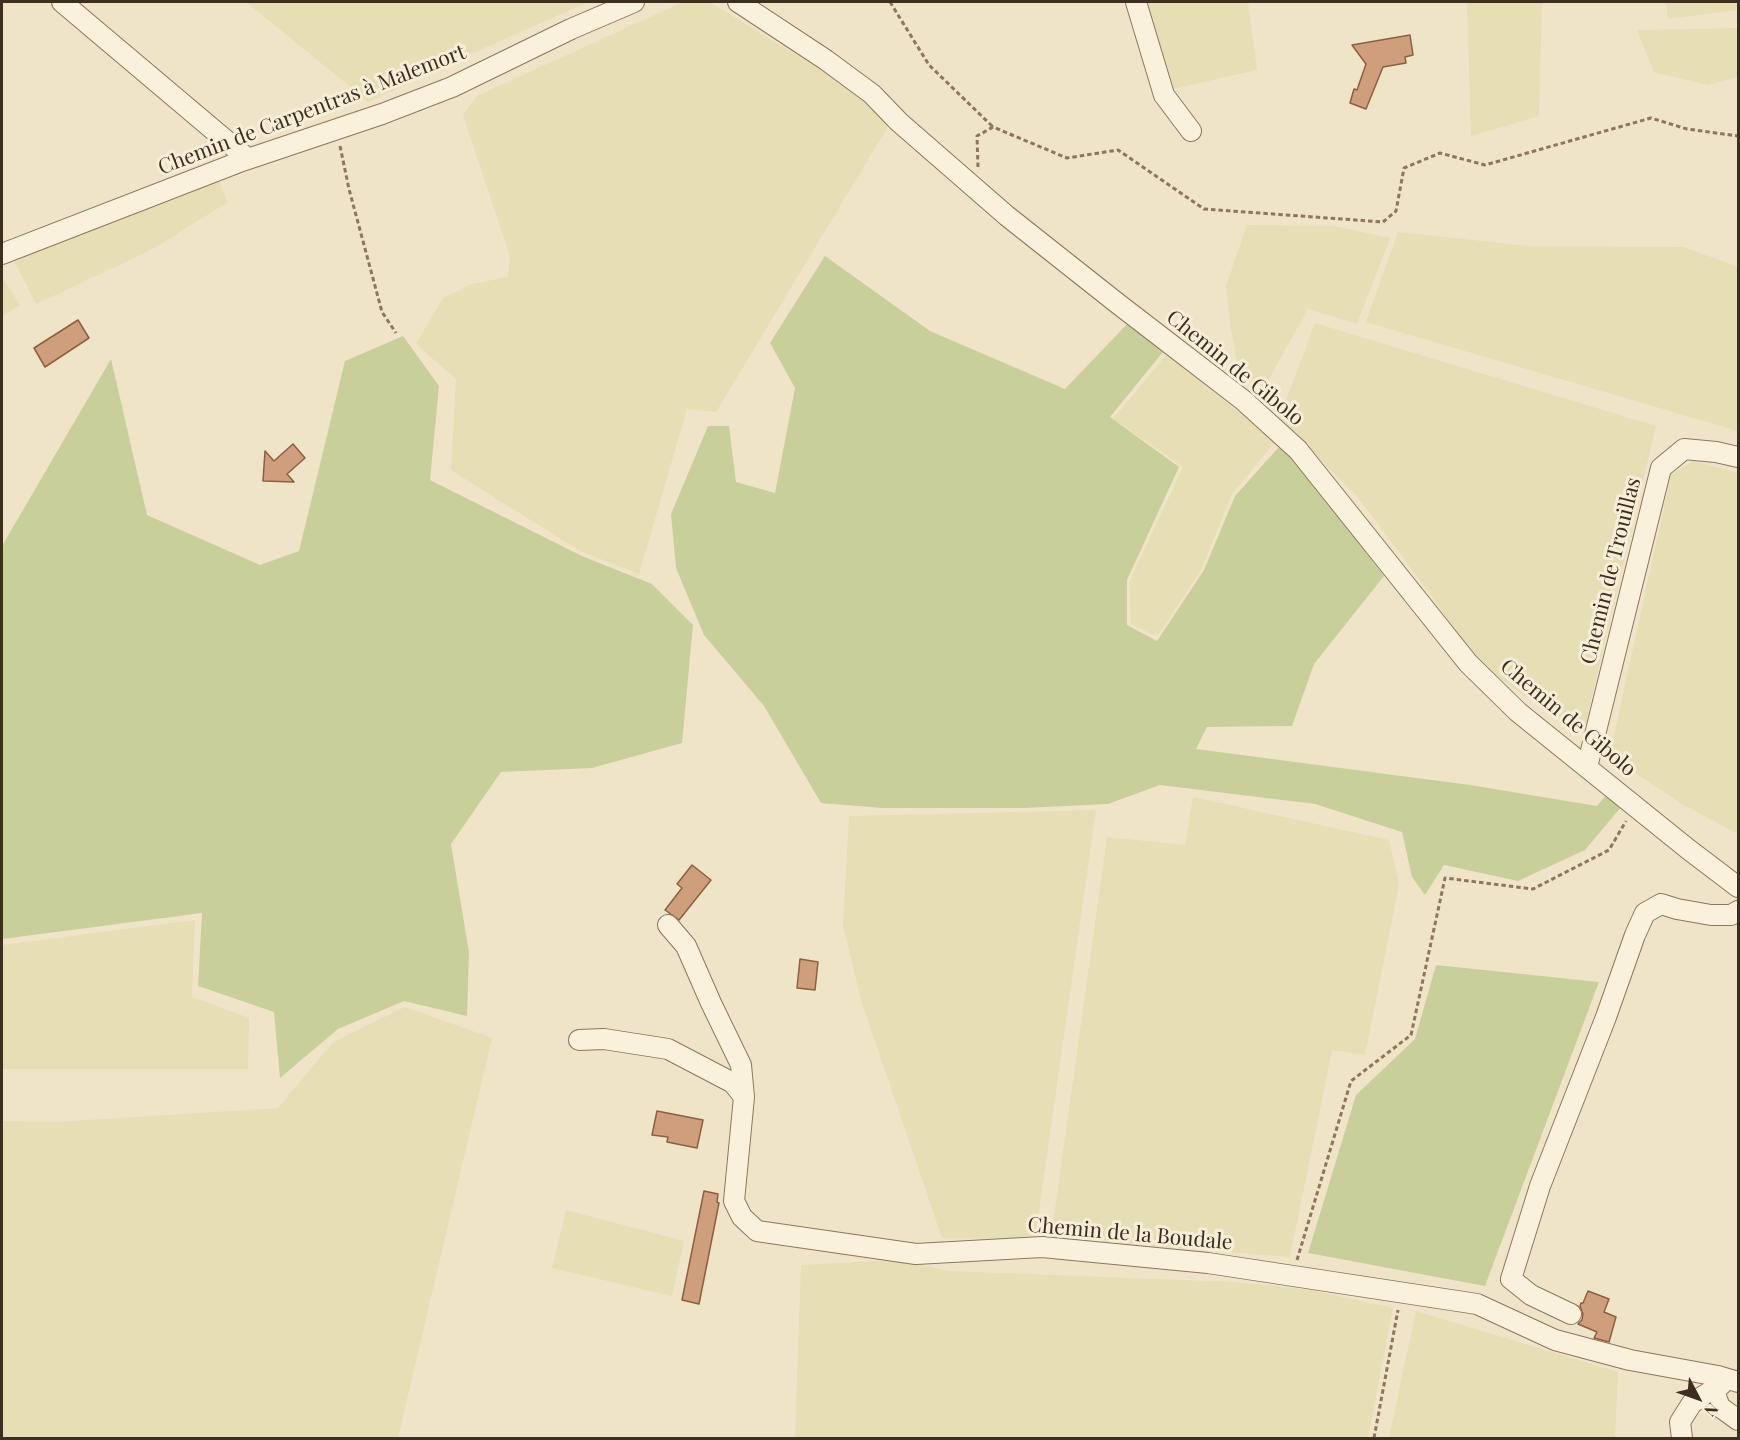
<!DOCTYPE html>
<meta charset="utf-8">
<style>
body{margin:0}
#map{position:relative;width:1740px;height:1440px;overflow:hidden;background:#f0e4c8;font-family:"Playfair Display",serif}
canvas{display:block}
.frame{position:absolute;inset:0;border:3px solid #3d2e20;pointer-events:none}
.north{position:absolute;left:1668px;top:1368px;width:60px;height:60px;-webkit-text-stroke:4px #f7eed8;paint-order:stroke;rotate:131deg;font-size:16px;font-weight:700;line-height:24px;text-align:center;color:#3d2e20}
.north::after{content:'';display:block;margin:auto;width:21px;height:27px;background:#3d2e20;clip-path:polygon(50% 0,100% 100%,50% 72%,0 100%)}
</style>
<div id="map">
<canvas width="1740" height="1440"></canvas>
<div class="frame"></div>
<div class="north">N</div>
</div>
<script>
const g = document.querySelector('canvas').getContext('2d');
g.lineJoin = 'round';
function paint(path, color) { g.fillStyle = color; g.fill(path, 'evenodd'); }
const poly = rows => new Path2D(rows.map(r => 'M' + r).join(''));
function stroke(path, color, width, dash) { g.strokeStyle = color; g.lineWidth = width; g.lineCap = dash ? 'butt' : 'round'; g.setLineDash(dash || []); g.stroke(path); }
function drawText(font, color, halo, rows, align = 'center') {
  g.font = font + ' "Playfair Display",serif'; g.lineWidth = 6; g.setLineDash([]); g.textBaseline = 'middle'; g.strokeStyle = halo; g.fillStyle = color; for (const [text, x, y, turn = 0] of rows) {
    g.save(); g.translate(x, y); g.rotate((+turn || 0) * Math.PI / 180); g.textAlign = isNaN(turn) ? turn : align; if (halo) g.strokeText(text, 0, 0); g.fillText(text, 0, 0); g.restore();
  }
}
paint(poly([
 [246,2,588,2,437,69,369,102],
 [683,2,710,2,860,94,889,125,716,412,687,409,639,574,580,551,451,470,456,379,416,344,443,298,472,284,508,277,510,256,463,115,477,96],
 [1142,2,1248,2,1257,70,1169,90],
 [1467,2,1542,2,1539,116,1471,136],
 [1666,2,1738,2,1738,10,1668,19],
 [1738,28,1738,77,1708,85,1654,72,1637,30],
 [219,181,228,202,149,251,36,304,12,257],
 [1247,225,1334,226,1390,238,1357,324,1308,309,1263,390,1239,374,1230,323,1226,286],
 [1398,232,1529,246,1684,247,1738,267,1738,431,1366,322],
 [2,277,20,305,2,317],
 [1315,323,1656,426,1583,734,1477,664,1431,595,1357,496,1279,419],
 [1167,354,1275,442,1232,494,1201,570,1157,637,1131,624,1129,582,1183,467,1113,419],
 [1693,461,1738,473,1738,834,1684,805,1623,765,1611,749,1671,475],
 [1193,797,1389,840,1399,885,1365,1055,1332,1050,1290,1257,1051,1238,1107,837,1185,845],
 [1096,810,1035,1239,942,1238,861,1000,843,925,849,816],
 [195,920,192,997,249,1018,248,1069,2,1069,2,945],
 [405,1007,492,1038,398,1438,2,1438,2,1121,54,1122,278,1108,332,1043],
 [566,1210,684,1241,672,1296,552,1268],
 [896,1260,949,1271,1235,1282,1311,1290,1393,1308,1368,1438,795,1438,801,1265],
 [1416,1311,1618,1372,1615,1438,1389,1438]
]), '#e6deb5');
paint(poly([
 [825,256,930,331,1065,389,1130,321,1163,352,1110,417,1179,467,1127,580,1127,625,1157,641,1204,570,1235,496,1279,447,1292,456,1384,576,1314,664,1292,726,1207,727,1196,749,1470,785,1597,806,1607,794,1622,806,1585,850,1518,881,1444,865,1425,895,1412,877,1402,832,1315,804,1160,785,1108,804,1024,808,882,808,821,803,764,706,704,635,676,568,671,514,708,426,729,426,736,482,775,493,795,388,770,343],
 [403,336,439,386,430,480,582,556,652,584,693,625,682,743,592,768,501,772,451,844,469,952,467,1016,404,1001,338,1029,280,1078,274,1012,198,986,202,913,2,939,2,546,111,359,147,515,260,565,299,551,345,361],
 [1436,965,1599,982,1485,1286,1308,1253,1356,1095,1415,1039]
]), '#c9cf9b');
const building = poly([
 [1410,35,1413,55,1405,57,1406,63,1383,67,1366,109,1350,103,1354,89,1357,90,1366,64,1352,45,1410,35],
 [78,320,89,338,45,367,34,348,78,320],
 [293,444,305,458,287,474,294,482,263,481,265,451,274,461,293,444],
 [692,865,711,880,679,920,665,910,682,888,677,884,692,865],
 [800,959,818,962,815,990,797,988,800,959],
 [657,1111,703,1120,697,1148,667,1142,668,1137,652,1135,657,1111],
 [704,1191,718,1194,717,1202,719,1203,699,1304,682,1300,704,1191],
 [1588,1291,1609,1299,1604,1312,1616,1317,1609,1342,1594,1338,1597,1332,1578,1324,1582,1320,1583,1314,1580,1306,1581,1303,1583,1303,1588,1291]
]);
paint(building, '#cf9f7d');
stroke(building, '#8d5f41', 1.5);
const minor = poly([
 [62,2,248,159],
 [738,2,826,60,872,94,899,122,1007,216,1117,303,1243,400,1298,450,1468,663,1518,712,1688,849,1738,887],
 [1136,2,1164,95,1191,131],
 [2,254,242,161,382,114,452,87,571,29,634,2],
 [1587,767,1661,468,1684,449,1716,452,1738,457],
 [668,925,686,946,711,1003,741,1065,744,1097],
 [579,1040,604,1039,668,1049,733,1083,744,1097,734,1201,742,1217,757,1231,916,1254,1042,1247,1208,1263,1477,1304,1555,1340,1630,1360,1718,1376,1738,1382],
 [1571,1314,1531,1295,1511,1279,1540,1186,1606,1017,1635,935,1645,913,1661,904,1677,909,1711,915,1731,915,1738,911],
 [1713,1389,1720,1407,1738,1420],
 [1682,1438,1680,1422,1692,1403,1721,1385,1718,1376]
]);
stroke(minor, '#8d765c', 22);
stroke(poly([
 [890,2,929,65,993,127],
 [340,146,349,189,382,312,396,333],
 [978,167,977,136,993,127,1067,158,1118,150,1204,209,1383,222,1396,211,1404,168,1440,153,1485,165,1651,118,1687,129,1738,136],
 [1297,1260,1351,1081,1411,1035,1445,878,1533,889,1609,850,1626,821],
 [1374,1438,1398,1310]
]), '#8d765c', 3, [4.5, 3]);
stroke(minor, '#faf1dc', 20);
drawText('21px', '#3d2e20', '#f7eed8', [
 ["Chemin de Carpentras à Malemort",312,110,-21],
 ["Chemin de Gibolo",1235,368,39],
 ["Chemin de Trouillas",1611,571,-76],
 ["Chemin de Gibolo",1568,718,40],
 ["Chemin de la Boudale",1130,1234,5]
]);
</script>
